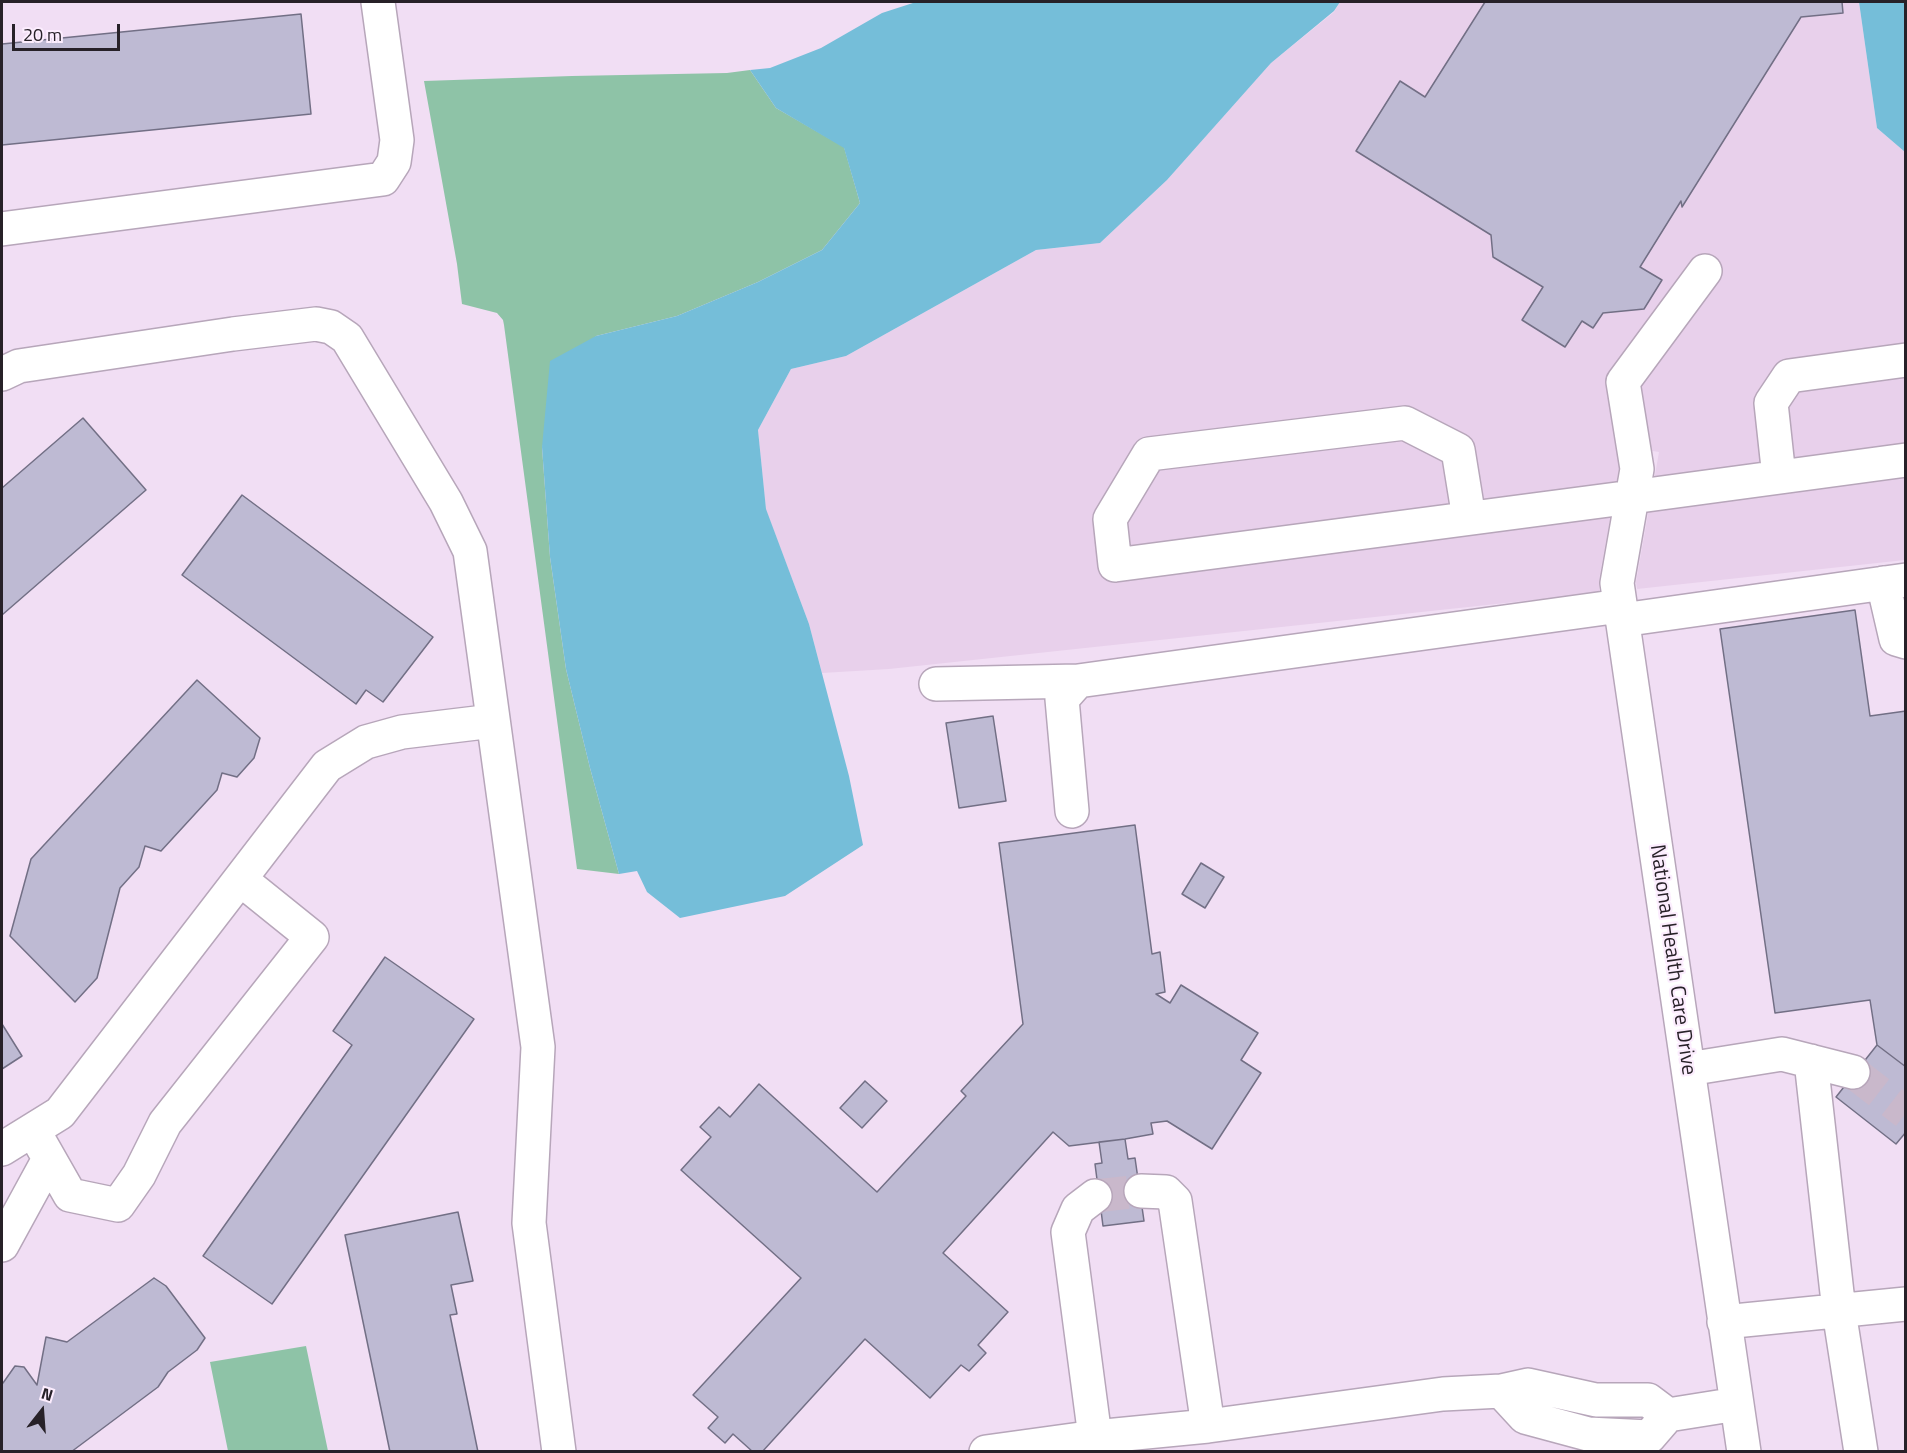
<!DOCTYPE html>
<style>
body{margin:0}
#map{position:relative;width:1907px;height:1453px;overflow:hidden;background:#f1def4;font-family:"Titillium Web",sans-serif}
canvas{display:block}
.frame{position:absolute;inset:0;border:3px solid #272128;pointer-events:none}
.north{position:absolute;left:12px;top:1381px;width:60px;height:60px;-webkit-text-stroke:4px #fcedfe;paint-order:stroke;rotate:17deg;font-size:16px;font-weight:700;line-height:24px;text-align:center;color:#272128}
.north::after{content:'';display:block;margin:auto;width:21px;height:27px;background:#272128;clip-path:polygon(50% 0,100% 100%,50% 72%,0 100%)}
.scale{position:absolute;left:12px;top:24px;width:108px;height:27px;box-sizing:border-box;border:3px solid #272128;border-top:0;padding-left:8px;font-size:18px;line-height:21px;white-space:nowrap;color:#272128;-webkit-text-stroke:4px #fcedfe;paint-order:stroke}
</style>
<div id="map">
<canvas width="1907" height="1453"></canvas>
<div class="frame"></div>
<div class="north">N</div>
<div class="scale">20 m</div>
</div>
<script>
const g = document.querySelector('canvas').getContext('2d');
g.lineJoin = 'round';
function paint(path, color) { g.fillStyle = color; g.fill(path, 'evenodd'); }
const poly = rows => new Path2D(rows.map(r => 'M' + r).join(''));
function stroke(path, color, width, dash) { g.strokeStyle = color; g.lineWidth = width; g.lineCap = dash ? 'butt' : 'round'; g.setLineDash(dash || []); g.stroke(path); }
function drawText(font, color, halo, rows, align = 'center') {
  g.font = font + ' "Titillium Web",sans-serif'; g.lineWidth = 4.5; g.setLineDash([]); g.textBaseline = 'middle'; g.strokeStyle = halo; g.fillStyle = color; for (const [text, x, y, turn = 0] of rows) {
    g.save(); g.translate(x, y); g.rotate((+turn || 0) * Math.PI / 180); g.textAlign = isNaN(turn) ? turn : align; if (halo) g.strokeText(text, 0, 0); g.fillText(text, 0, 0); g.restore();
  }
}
paint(poly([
 [1340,2,1859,2,1877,128,1905,152,1905,560,1637,589,1636,582,1659,452,1623,446,1599,580,1599,593,889,669,822,673,809,624,766,510,758,430,791,369,846,356,1036,250,1100,243,1167,180,1271,63,1334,12]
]), '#e8d0eb');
paint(poly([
 [750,70,776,108,844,147,860,203,822,250,758,282,677,316,596,336,542,447,550,557,566,669,590,768,619,874,577,869,504,325,503,320,497,313,462,304,457,264,424,81,572,76,727,73],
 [306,1346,328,1451,228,1451,210,1362]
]), '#8ec3a7');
paint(poly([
 [916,2,1340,2,1334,11,1271,63,1167,180,1100,243,1036,250,846,356,791,369,758,430,766,509,809,624,849,776,863,845,785,896,680,918,647,892,637,871,619,874,590,768,566,669,550,557,542,447,550,361,596,336,677,316,758,282,822,250,860,203,844,148,776,108,750,70,770,68,821,48,882,13],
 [1859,2,1905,2,1905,152,1877,128]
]), '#75bed9');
const building = poly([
 [1485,2,1842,2,1843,13,1801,17,1682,207,1681,201,1640,267,1662,280,1644,309,1603,313,1593,328,1582,321,1565,347,1522,320,1543,287,1493,257,1491,235,1356,151,1400,81,1425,97,1485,2],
 [301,14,311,114,2,145,2,44,301,14],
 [83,418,146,490,2,615,2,488,83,418],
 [242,495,433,637,383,702,366,690,356,704,182,575,242,495],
 [1855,610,1870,716,1906,711,1906,1067,1877,1045,1870,1000,1775,1013,1720,629,1855,610],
 [197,680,260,738,254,758,237,777,222,773,217,790,161,851,145,846,139,867,120,888,97,978,75,1002,10,936,31,859,197,680],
 [993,716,1006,801,959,808,946,723,993,716],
 [1135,825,1152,954,1160,952,1165,992,1156,994,1170,1003,1181,985,1258,1033,1241,1060,1261,1073,1212,1149,1167,1121,1151,1123,1153,1134,1125,1139,1069,1146,1053,1132,943,1253,1008,1312,978,1345,986,1353,969,1371,961,1365,930,1398,865,1339,762,1452,753,1452,733,1434,725,1443,708,1428,718,1417,693,1395,801,1278,681,1170,711,1137,700,1127,719,1107,730,1117,759,1084,877,1192,966,1096,961,1091,1023,1024,999,843,1135,825],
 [1201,863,1224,877,1205,908,1182,894,1201,863],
 [385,957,474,1019,272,1304,203,1256,352,1045,333,1031,385,957],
 [2,1024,22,1056,2,1069,2,1024],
 [1877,1045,1906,1067,1906,1132,1896,1144,1836,1097,1877,1045],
 [865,1081,887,1101,862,1128,840,1108,865,1081],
 [1125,1139,1128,1159,1135,1158,1144,1221,1103,1226,1095,1164,1102,1163,1099,1142,1125,1139],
 [458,1212,473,1281,451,1285,457,1314,450,1315,478,1452,390,1452,345,1235,458,1212],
 [154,1278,166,1286,205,1338,197,1350,168,1372,158,1387,71,1452,2,1452,2,1382,3,1383,15,1366,24,1367,37,1385,46,1337,67,1342,154,1278]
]);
paint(building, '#bebad3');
stroke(building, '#726f85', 1.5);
stroke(poly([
 [1853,1072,1906,1113],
 [1095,1196,1141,1191]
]), '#c9b8cb', 33, [33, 16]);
const minor = poly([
 [2,229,383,179,394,162,397,140,378,2],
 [1705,271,1623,382,1637,469,1617,583,1744,1452],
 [2,374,19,366,233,334,316,324,331,327,347,338,446,502,470,551,538,1047,529,1223,559,1452],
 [1779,477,1771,403,1789,376,1906,360],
 [1469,518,1458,450,1405,423,1149,454,1110,519,1115,565,1632,497,1906,460],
 [1883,583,1896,639,1906,642],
 [1622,620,1906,580],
 [936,684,1078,681],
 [1072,811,1062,699,1078,681,1620,606],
 [1811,1061,1839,1311,1861,1452],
 [1688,1069,1782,1054,1853,1072],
 [33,1130,70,1195,118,1205,139,1175,165,1123,312,937,240,879],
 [2,1149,60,1113,327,766,366,742,402,732,493,721],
 [1141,1191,1166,1192,1175,1201,1208,1426],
 [1095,1196,1078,1209,1068,1232,1095,1437],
 [2,1245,49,1159],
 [1724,1322,1906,1304],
 [1668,1415,1648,1400,1596,1400,1528,1385,1501,1391,1525,1417,1588,1434,1649,1437,1668,1415,1737,1404],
 [986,1452,1095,1437,1208,1426,1443,1394,1501,1391]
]);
stroke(minor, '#b7a6ba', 36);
stroke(minor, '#fff', 33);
drawText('21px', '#272128', '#fcedfe', [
 ["National Health Care Drive",1672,960,82]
]);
</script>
